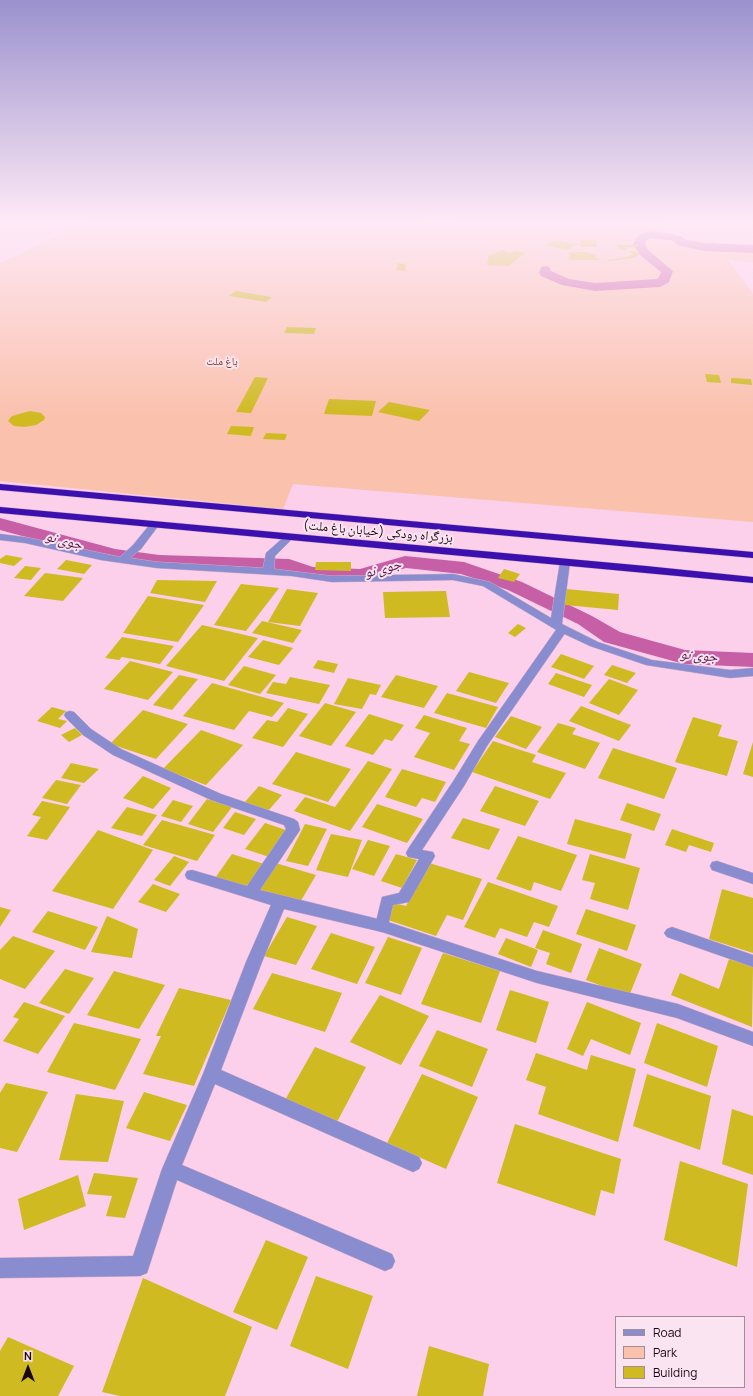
<!DOCTYPE html>
<meta charset="utf-8">
<style>
body{margin:0}
#map{position:relative;width:753px;height:1396px;overflow:hidden;background:#fccfea;font-family:Manrope,sans-serif}
canvas{display:block}
.legend{position:absolute;left:615px;top:1316px;width:130px;height:72px;box-sizing:border-box;background:#fbe4f1;border:1px solid #a18c98;margin:0;padding:5px 7px;list-style:none;font-size:12px;color:#190713}
.legend li{display:flex;align-items:center;gap:8px;height:20px}
.legend b{width:20px;border:1px solid #a18c98}
.north{position:absolute;left:8px;top:1348px;width:40px;height:40px;-webkit-text-stroke:3px #fbe4f1;paint-order:stroke;rotate:0deg;font-size:11px;font-weight:700;line-height:16px;text-align:center;color:#190713}
.north::after{content:'';display:block;margin:auto;width:14px;height:18px;background:#190713;clip-path:polygon(50% 0,100% 100%,50% 72%,0 100%)}
</style>
<div id="map">
<canvas width="753" height="1396"></canvas>
<ul class="legend">
<li><b style="height:5px;background:#898dcf"></b>Road</li>
<li><b style="height:11px;background:#fac1ad"></b>Park</li>
<li><b style="height:11px;background:#cfba21"></b>Building</li>
</ul>
<div class="north">N</div>
</div>
<script>
const g = document.querySelector('canvas').getContext('2d');
g.lineJoin = 'round';
function paint(path, color) { g.fillStyle = color; g.fill(path, 'evenodd'); }
const poly = rows => new Path2D(rows.map(r => 'M' + r).join(''));
function stroke(path, color, width, dash) { g.strokeStyle = color; g.lineWidth = width; g.lineCap = dash ? 'butt' : 'round'; g.setLineDash(dash || []); g.stroke(path); }
function drawText(font, color, halo, rows, align = 'center') {
  g.font = font + ' Manrope,"Noto Naskh Arabic",sans-serif'; g.lineWidth = 4; g.setLineDash([]); g.textBaseline = 'middle'; g.strokeStyle = halo; g.fillStyle = color; for (const [text, x, y, turn = 0] of rows) {
    g.save(); g.translate(x, y); g.rotate((+turn || 0) * Math.PI / 180); g.textAlign = isNaN(turn) ? turn : align; if (halo) g.strokeText(text, 0, 0); g.fillText(text, 0, 0); g.restore();
  }
}
paint(poly([
 [86,222,418,222,456,224,456,222,665,222,664,233,657,238,716,241,725,254,727,249,753,249,753,263,735,261,727,258,753,294,753,522,293,484,283,509,0,481,0,263]
]), '#fac1ad');
paint(poly([
 [654,231,677,235,684,238,686,240,704,243,753,245,753,253,704,251,677,245,675,242,670,240,650,238,646,241,645,244,648,250,673,271,669,282,660,287,595,291,562,285,541,276,539,273,541,267,545,266,549,267,551,271,569,279,595,283,657,279,659,277,661,272,640,255,633,244,637,237,643,233,654,231],
 [0,518,115,549,159,555,289,559,313,567,360,569,405,556,464,562,522,582,592,616,620,632,685,650,753,653,753,667,684,664,604,642,578,624,508,590,461,574,406,568,361,581,310,579,286,571,159,567,114,561,0,530,0,518]
]), '#c75fa6');
paint(poly([
 [555,240,578,244,567,250,545,245],
 [580,240,596,240,597,247,581,247],
 [617,245,637,245,638,247,626,247,627,250,620,250],
 [504,250,509,253,516,251,526,253,508,266,487,265,489,255],
 [629,251,636,251,639,255,633,258,619,260,608,261,607,260,627,257,633,254,633,253,630,253],
 [570,252,586,252,596,255,595,257,600,260,570,260,568,257,571,256,568,254],
 [398,263,405,264,406,271,396,270],
 [236,291,272,297,266,302,229,296],
 [287,327,316,328,314,334,284,333],
 [705,374,719,375,721,383,707,382],
 [255,377,268,378,251,413,236,412],
 [731,378,751,379,752,385,731,383],
 [329,399,376,401,372,416,324,414],
 [389,402,430,410,419,421,378,412],
 [30,411,41,413,45,417,44,420,36,425,24,427,14,426,8,421,12,416],
 [231,426,254,427,251,436,227,434],
 [266,433,287,434,285,440,263,439],
 [6,555,23,558,14,566,0,563,0,559],
 [66,560,92,565,84,574,57,569],
 [316,562,351,562,351,571,315,570],
 [25,566,41,568,31,580,14,578],
 [504,569,520,574,514,582,498,578],
 [45,573,83,578,63,601,24,596],
 [157,580,217,581,205,602,150,593],
 [241,584,279,588,246,631,214,625],
 [287,589,318,593,300,626,268,622],
 [566,589,619,594,618,610,565,605],
 [446,591,450,617,385,618,383,592],
 [148,596,204,605,178,642,123,633],
 [262,621,302,630,293,643,252,633],
 [518,624,526,628,515,637,508,633],
 [202,625,258,638,224,681,166,666],
 [122,637,174,646,160,664,122,657,119,660,105,658],
 [263,640,293,648,279,665,248,657],
 [561,654,594,666,584,679,551,667],
 [318,660,338,664,334,673,313,668],
 [130,661,173,672,148,700,104,689],
 [612,665,636,673,627,683,604,675],
 [244,666,276,675,260,694,228,685],
 [469,672,509,683,496,703,456,691],
 [556,673,592,685,584,697,548,684],
 [179,675,198,679,172,710,153,705],
 [396,675,438,686,424,708,381,697],
 [290,677,330,685,319,704,266,693,273,682,286,684],
 [348,678,381,685,376,695,370,694,362,709,334,704],
 [609,679,638,690,619,715,589,703],
 [212,683,284,703,272,717,249,711,234,730,183,716],
 [447,693,498,707,486,728,434,713],
 [325,703,356,712,331,746,299,736],
 [581,706,631,725,619,741,569,721],
 [52,707,66,711,58,719,67,721,60,728,37,721],
 [288,708,308,714,283,747,252,738,267,720,277,722],
 [143,710,188,724,156,759,110,744],
 [369,714,404,725,392,741,385,739,373,755,345,746],
 [424,715,467,728,459,741,470,744,454,770,414,757,430,733,415,728],
 [511,716,542,727,526,749,495,737],
 [693,717,722,725,718,736,738,741,727,776,675,762],
 [558,723,576,728,572,734,600,743,585,769,537,752],
 [75,728,82,735,69,742,61,735],
 [201,730,243,745,206,785,163,769],
 [493,741,536,755,532,762,566,773,550,799,472,772],
 [753,742,753,777,743,774],
 [613,748,677,768,664,799,598,778],
 [296,752,351,769,328,802,272,784],
 [368,761,392,769,350,831,294,811,305,797,335,807],
 [71,763,99,769,84,783,61,778],
 [402,769,446,782,435,802,422,798,416,807,385,797],
 [143,776,171,788,153,809,123,798],
 [56,780,81,785,67,804,42,798],
 [259,786,282,795,267,812,244,803],
 [495,786,539,801,525,826,480,811],
 [207,799,232,807,213,832,188,824],
 [173,800,193,806,181,822,161,816],
 [42,801,70,807,47,840,27,836,41,817,32,815],
 [627,803,661,814,654,831,620,820],
 [377,804,423,819,407,843,362,827],
 [127,807,157,815,142,836,111,828],
 [235,812,256,819,244,835,223,828],
 [463,818,500,829,489,850,451,838],
 [575,819,632,834,625,859,567,844],
 [162,820,215,835,197,861,143,845],
 [265,823,289,831,269,857,245,849],
 [305,824,327,829,308,866,286,861],
 [672,829,714,843,711,852,689,845,686,852,665,845],
 [98,830,153,850,113,909,52,891],
 [331,834,362,840,348,877,316,870],
 [518,836,577,855,561,891,534,882,531,891,496,879],
 [368,840,390,846,374,876,352,869],
 [232,854,264,864,245,891,213,881],
 [396,854,417,860,402,888,381,881],
 [590,854,640,868,628,910,590,899,595,883,582,880],
 [174,856,189,862,170,886,154,880],
 [272,862,316,875,299,904,254,890],
 [429,863,482,879,463,920,447,915,436,936,385,919,394,903,406,906],
 [488,882,558,906,549,927,534,922,527,937,500,928,495,938,464,927],
 [153,884,180,894,166,912,138,902],
 [722,889,753,898,753,953,709,939],
 [0,907,11,910,0,927],
 [586,909,636,925,627,951,576,934],
 [48,911,98,927,85,950,32,932],
 [107,916,138,929,132,958,91,952],
 [287,917,317,926,296,965,264,956],
 [543,930,582,944,571,973,546,964,550,953,535,948],
 [331,933,375,947,357,984,311,969],
 [13,936,55,951,25,989,0,979,0,950],
 [388,937,422,948,401,995,365,983],
 [506,938,538,950,531,967,498,954],
 [599,948,642,964,629,996,586,980],
 [443,953,500,971,481,1023,421,1004],
 [729,959,753,967,752,1027,671,995,680,973,719,989],
 [65,969,94,978,69,1014,39,1003],
 [114,971,165,985,139,1029,87,1015],
 [272,973,342,993,325,1032,253,1009],
 [179,988,231,1000,194,1086,143,1074,161,1036,156,1036],
 [510,990,549,1002,536,1043,496,1030],
 [380,995,429,1016,401,1065,350,1042],
 [24,1002,65,1016,38,1054,3,1041,19,1019,13,1017],
 [587,1002,641,1023,630,1055,591,1039,583,1056,567,1049],
 [74,1023,141,1039,115,1090,47,1072],
 [657,1023,718,1046,707,1087,644,1063],
 [437,1030,488,1049,472,1087,419,1066],
 [315,1047,366,1067,337,1122,285,1100],
 [536,1053,587,1070,591,1055,636,1069,618,1142,538,1114,546,1087,526,1080],
 [422,1074,478,1097,446,1169,387,1143],
 [647,1074,711,1096,700,1150,633,1126],
 [6,1083,48,1092,17,1152,0,1148,0,1093],
 [144,1092,187,1105,170,1141,126,1128],
 [76,1094,124,1101,108,1162,59,1160],
 [732,1109,753,1116,753,1175,722,1164],
 [515,1124,621,1159,614,1194,601,1190,595,1216,497,1183],
 [680,1161,748,1184,737,1267,664,1240],
 [94,1173,138,1178,125,1218,106,1216,112,1196,87,1194],
 [78,1175,86,1206,24,1230,18,1199],
 [266,1240,308,1257,277,1330,233,1312],
 [316,1276,373,1296,348,1369,290,1346],
 [143,1278,252,1327,225,1396,120,1396,102,1392],
 [8,1337,74,1366,58,1396,0,1396,0,1351],
 [429,1346,489,1364,483,1396,417,1396]
]), '#cfba21');
const lane = poly([
 [562,626,568,629,487,746,464,786,422,850,433,852,435,856,409,902,393,905,387,930,382,932,377,930,375,926,382,897,399,893,419,859,408,857,406,853,408,849,454,780,478,741,558,627,562,626],
 [717,861,753,873,753,884,712,870,710,866,712,862,717,861],
 [672,927,753,955,753,967,667,937,664,933,667,929,672,927]
]);
const street = poly([
 [154,522,159,525,141,549,130,558,157,562,263,568,266,553,286,535,289,534,294,537,275,556,274,569,332,576,453,574,490,582,551,618,560,562,561,560,569,560,570,562,562,624,598,642,652,660,730,670,753,668,753,676,730,678,646,665,590,646,558,631,483,586,453,580,332,582,292,576,157,568,101,560,25,543,0,540,0,534,25,537,120,557,133,545,151,523,154,522],
 [70,711,74,712,91,729,121,749,221,794,294,819,298,822,300,830,260,890,382,920,537,971,678,1004,753,1032,753,1046,677,1018,537,983,382,932,284,909,262,962,221,1070,419,1157,422,1163,419,1169,413,1172,215,1084,182,1165,392,1254,395,1261,392,1268,385,1271,177,1180,147,1273,140,1276,0,1278,0,1258,133,1256,162,1169,203,1074,246,962,271,905,187,879,185,875,187,871,192,870,247,886,286,829,284,825,211,800,113,755,83,735,66,718,64,715,66,712,70,711]
]);
const highway = poly([
 [0,484,753,552,753,558,0,490,0,484],
 [0,507,646,566,753,577,753,583,0,513,0,507]
]);
stroke(lane, '#d3abc3', 1);
stroke(street, '#d3abc3', 1);
stroke(highway, '#d3abc3', 1);
paint(lane, '#898dcf');
paint(street, '#898dcf');
paint(highway, '#3b10af');
const sky = g.createLinearGradient(0, 0, 0, 417);
sky.addColorStop(0, '#9b92ce');
sky.addColorStop(0.53, '#fee9f6');
sky.addColorStop(1, '#fee9f600');
g.fillStyle = sky;
g.fillRect(0, 0, 753, 417);
drawText('11px', '#803517', '#fbe4f1', [
 ["باغ ملت",222,362]
]);
drawText('13px', '#190713', '#fbe4f1', [
 ["بزرگراه رودکی (خیابان باغ ملت)",378,532,5]
]);
drawText('italic 14px', '#551343', '#fbe4f1', [
 ["جوی نو",64,541,15],
 ["جوی نو",383,569,-15],
 ["جوی نو",699,656,5]
]);
</script>
